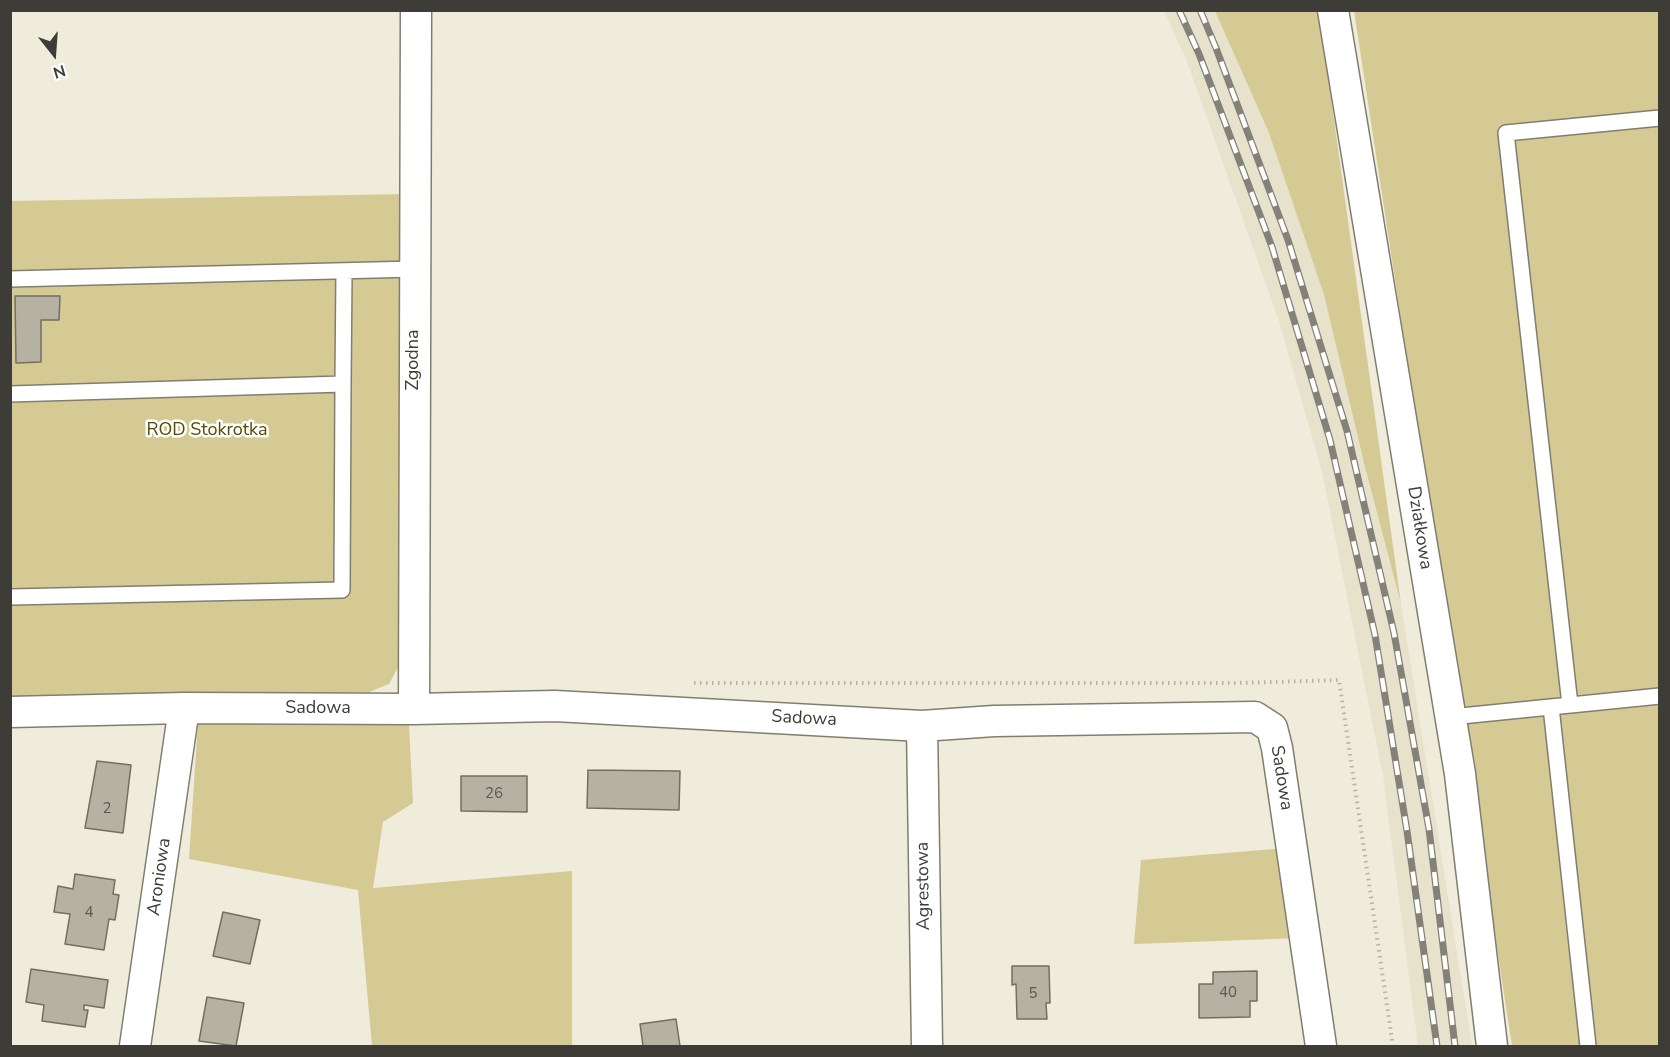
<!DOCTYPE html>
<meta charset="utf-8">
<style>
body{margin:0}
#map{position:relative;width:1670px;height:1057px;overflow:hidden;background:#efecdc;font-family:"Nunito Sans",sans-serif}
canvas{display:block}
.frame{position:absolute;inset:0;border:12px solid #3d3c36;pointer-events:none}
.north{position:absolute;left:24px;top:24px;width:60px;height:60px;-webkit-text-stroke:4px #fff;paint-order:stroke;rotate:163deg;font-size:16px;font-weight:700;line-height:24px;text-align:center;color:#3d3c36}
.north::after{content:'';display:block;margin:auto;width:21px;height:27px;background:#3d3c36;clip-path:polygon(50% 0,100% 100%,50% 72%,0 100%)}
</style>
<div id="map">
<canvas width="1670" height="1057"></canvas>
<div class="frame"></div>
<div class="north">N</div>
</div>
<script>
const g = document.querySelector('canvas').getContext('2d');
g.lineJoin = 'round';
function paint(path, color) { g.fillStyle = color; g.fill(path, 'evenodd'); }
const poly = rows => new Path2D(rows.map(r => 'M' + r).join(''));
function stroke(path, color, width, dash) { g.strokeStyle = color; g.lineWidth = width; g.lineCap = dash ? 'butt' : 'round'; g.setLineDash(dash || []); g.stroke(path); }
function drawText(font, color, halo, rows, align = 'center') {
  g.font = font + ' "Nunito Sans",sans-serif'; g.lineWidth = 5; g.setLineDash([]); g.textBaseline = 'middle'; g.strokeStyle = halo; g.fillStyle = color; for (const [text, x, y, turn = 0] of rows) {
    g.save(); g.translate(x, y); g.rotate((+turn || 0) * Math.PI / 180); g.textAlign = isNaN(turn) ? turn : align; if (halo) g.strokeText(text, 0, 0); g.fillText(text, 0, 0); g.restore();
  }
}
paint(poly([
 [1164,11,1215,11,1269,133,1324,295,1365,467,1401,604,1472,1046,1418,1046,1383,776,1322,472,1279,321,1186,59]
]), '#e7e2cb');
paint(poly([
 [1215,11,1319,11,1401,604,1365,467,1324,295,1269,133],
 [1354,11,1659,11,1659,1046,1512,1046],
 [406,194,402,660,389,684,369,692,11,703,10,201],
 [198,722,409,725,413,803,383,822,373,888,572,871,572,1046,372,1046,358,890,189,859],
 [1286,848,1301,938,1134,944,1141,860]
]), '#d5ca94');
const building = poly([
 [15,296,60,296,59,320,41,320,41,362,16,363,15,296],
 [97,761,131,765,123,833,85,828,97,761],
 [588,770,680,771,679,810,587,808,588,770],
 [461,776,527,776,527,812,461,811,461,776],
 [75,874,115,880,113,894,119,895,115,920,109,919,104,950,65,944,70,914,54,912,58,886,73,889,75,874],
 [223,912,260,920,250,964,213,956,223,912],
 [1012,966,1049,966,1050,1003,1046,1003,1047,1019,1017,1019,1016,984,1012,985,1012,966],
 [31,969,108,980,104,1008,84,1005,84,1010,88,1010,85,1027,42,1021,44,1005,26,1002,31,969],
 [1257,971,1257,1001,1250,1001,1250,1017,1199,1018,1199,984,1213,984,1213,972,1257,971],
 [207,997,244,1003,236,1046,199,1041,207,997],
 [676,1019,680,1046,643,1046,640,1024,676,1019]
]);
paint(building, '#b5b2a3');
stroke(building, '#726f61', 1.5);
const lane = poly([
 [10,279,415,269],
 [10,394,343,384,344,271],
 [10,597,342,590,343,384],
 [1570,705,1506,133,1660,118],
 [1551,707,1588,1046],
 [1451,717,1660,696]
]);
const street = poly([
 [1333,10,1460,774,1492,1046],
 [414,709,416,10],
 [10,712,184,708,414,709,555,706,922,726,994,721,1255,717,1272,728,1277,748,1321,1046],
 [922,726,927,1046],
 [135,1046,184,708]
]);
stroke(lane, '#817e70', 18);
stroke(street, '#817e70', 33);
stroke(poly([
 [694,683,1237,683,1339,680,1393,1046]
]), '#b5b3a6', 4, [1.5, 4.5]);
stroke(lane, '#fff', 15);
stroke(street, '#fff', 30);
const rail = poly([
 [1179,10,1199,54,1272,247,1330,440,1375,635,1407,831,1437,1046],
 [1200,10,1216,48,1288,240,1347,431,1394,633,1429,829,1455,1046]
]);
stroke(rail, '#848278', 7);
stroke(rail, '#fff', 4.5, [14]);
drawText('15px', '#5b5a51', null, [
 ["26",494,794],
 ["2",107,809],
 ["4",89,913],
 ["40",1228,993],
 ["5",1033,994]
]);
drawText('18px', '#3d3c36', '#fff', [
 ["Zgodna",414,360,-90],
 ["Działkowa",1419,528,81],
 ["Sadowa",318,709],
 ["Sadowa",804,719,3],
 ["Sadowa",1281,778,81],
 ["Aroniowa",160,877,-82],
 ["Agrestowa",924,886,-91]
]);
drawText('18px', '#574a03', '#fff', [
 ["ROD Stokrotka",207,431]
]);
</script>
